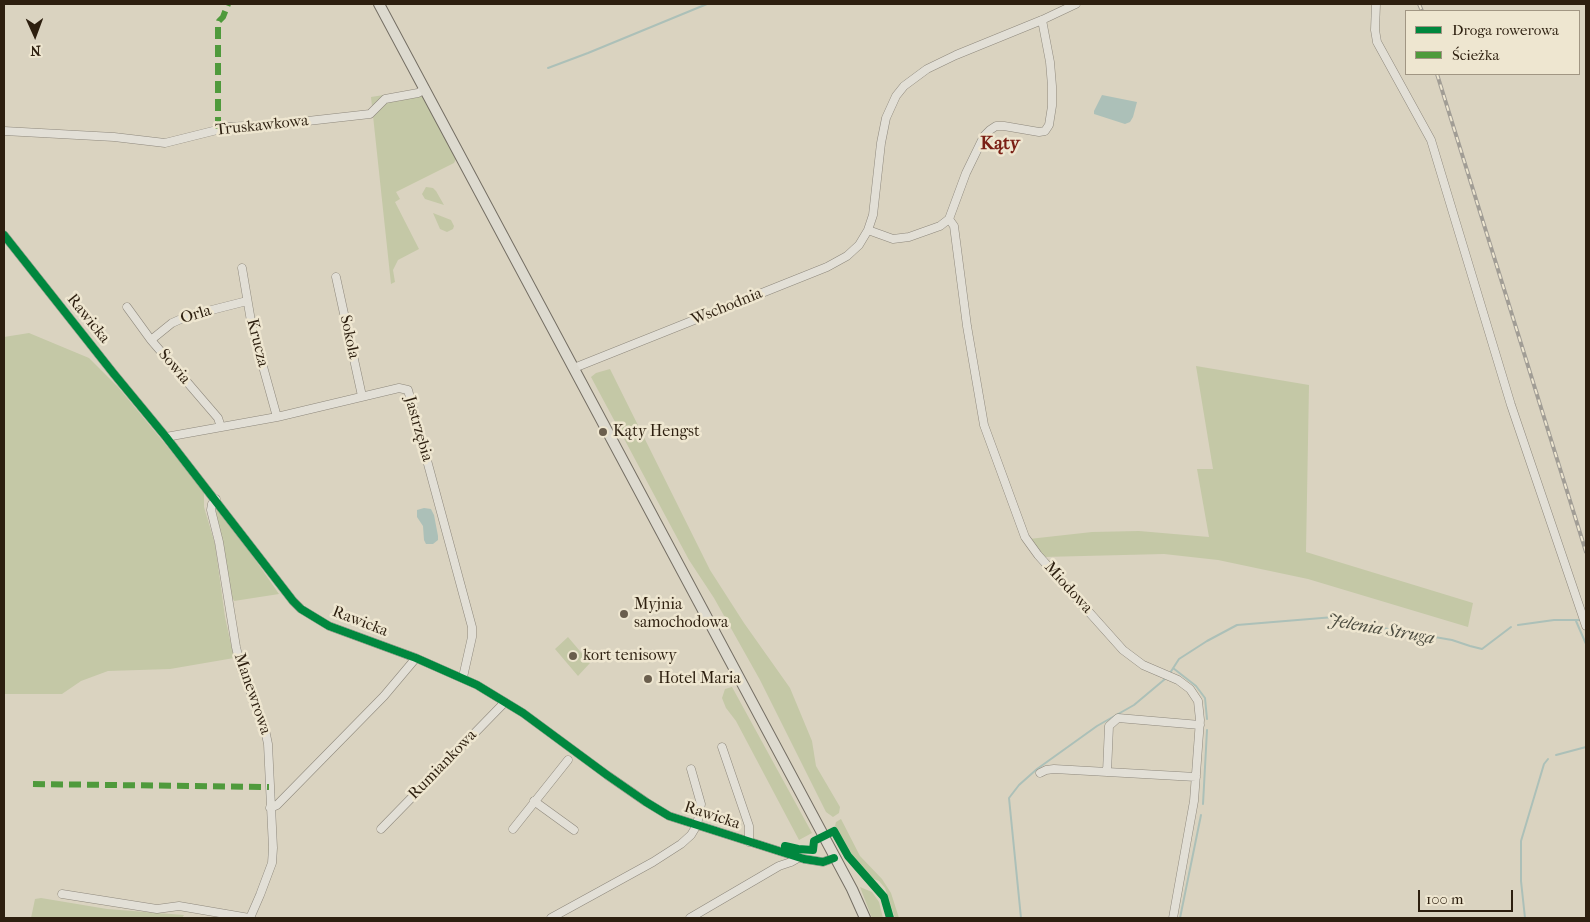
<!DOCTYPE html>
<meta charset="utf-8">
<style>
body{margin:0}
#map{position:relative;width:1590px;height:922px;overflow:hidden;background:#dad3c0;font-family:"IM FELL French Canon",serif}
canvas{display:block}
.frame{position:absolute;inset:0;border:5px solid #2d1f0f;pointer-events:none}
.legend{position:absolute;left:1405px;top:10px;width:175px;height:65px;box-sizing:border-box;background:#eee6d0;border:1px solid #a19683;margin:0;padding:6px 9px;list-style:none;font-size:15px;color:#2d1f0f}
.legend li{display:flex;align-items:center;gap:10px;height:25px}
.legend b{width:25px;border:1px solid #a19683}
.north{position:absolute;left:10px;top:10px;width:50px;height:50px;-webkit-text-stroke:4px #eee6d0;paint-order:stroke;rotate:178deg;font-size:14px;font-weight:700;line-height:20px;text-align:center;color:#2d1f0f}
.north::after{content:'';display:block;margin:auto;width:18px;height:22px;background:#2d1f0f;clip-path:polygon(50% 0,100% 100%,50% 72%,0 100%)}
.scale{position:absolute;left:1418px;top:890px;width:95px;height:22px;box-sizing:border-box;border:2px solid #2d1f0f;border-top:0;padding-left:6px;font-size:15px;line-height:18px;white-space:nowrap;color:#2d1f0f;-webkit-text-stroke:4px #eee6d0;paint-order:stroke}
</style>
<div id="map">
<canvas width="1590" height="922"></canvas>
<div class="frame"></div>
<ul class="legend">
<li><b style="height:6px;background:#00873e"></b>Droga rowerowa</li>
<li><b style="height:6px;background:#4f9a3c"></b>Ścieżka</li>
</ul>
<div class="north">N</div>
<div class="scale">100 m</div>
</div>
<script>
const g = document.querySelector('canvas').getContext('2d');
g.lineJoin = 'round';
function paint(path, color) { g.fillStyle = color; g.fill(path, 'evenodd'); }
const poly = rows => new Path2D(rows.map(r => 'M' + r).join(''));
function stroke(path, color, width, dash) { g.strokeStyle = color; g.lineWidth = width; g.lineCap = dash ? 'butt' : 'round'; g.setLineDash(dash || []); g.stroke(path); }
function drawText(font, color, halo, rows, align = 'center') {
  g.font = font + ' "IM FELL French Canon",serif'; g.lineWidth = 5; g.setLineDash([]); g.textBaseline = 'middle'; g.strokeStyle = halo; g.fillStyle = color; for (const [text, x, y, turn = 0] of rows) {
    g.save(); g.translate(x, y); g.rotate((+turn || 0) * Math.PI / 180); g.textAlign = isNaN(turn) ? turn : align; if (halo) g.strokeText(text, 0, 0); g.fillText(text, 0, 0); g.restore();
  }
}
paint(poly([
 [409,91,425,98,456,159,454,163,396,192,400,199,395,202,419,249,398,260,393,270,395,282,391,284,371,97],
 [426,187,433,188,436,191,444,205,425,199,422,194],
 [433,213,451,220,454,226,453,229,447,232,440,229],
 [29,333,89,358,118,387,204,491,204,507,215,544,225,617,234,658,170,669,108,671,81,681,62,694,4,694,4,337],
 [1196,366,1309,385,1306,552,1473,603,1468,627,1308,579,1218,560,1164,554,1043,557,1029,539,1092,532,1139,531,1209,537,1197,469,1213,469],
 [610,369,710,570,744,623,790,688,812,741,816,766,840,807,839,813,833,817,826,812,760,680,714,598,689,560,591,377,596,373],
 [218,509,245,545,279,594,234,601,230,593,214,513],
 [568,637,590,663,578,676,555,649],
 [732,687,812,833,799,840,736,721,726,708,722,698,725,689],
 [841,819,860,856,882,879,891,893,899,918,895,918,885,888,879,881,871,878,851,856,835,826,836,822],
 [860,887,872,892,879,902,883,918,872,918],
 [41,898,107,909,184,915,182,918,31,918,35,899]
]), '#c4c8a6');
paint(poly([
 [1102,95,1137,102,1133,117,1130,122,1125,124,1094,114,1094,111],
 [424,508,431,509,434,515,438,536,438,540,433,544,426,544,424,540,423,526,417,517,417,510]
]), '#acc0b8');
stroke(poly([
 [548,68,588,53,707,4],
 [1576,621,1586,644],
 [1518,625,1554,620,1581,620],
 [1173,668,1196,686,1205,698,1207,719],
 [1170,673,1179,659,1207,641,1237,625,1334,617,1371,626,1452,640,1470,646,1482,649,1511,627],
 [1556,755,1586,747],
 [1203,804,1207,730],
 [1021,918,1009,798,1019,785,1037,769,1097,726,1134,705,1165,679],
 [1180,918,1201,815],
 [1525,918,1521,881,1521,841,1544,764,1548,759]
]), '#acc0b8', 2);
const minor = poly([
 [1376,4,1375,30,1377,42,1431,140,1511,405,1586,626],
 [4,131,114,137,165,143,229,127,281,124,370,114,385,99,418,93,425,89],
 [949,219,954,226,967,326,984,425,1025,537,1038,555,1123,650,1143,665,1178,680,1190,689,1198,701,1200,720,1194,801,1173,918],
 [868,230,893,239,909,237,940,226,949,219,966,173,984,136,990,130,996,126,1004,126,1039,132,1045,131,1049,125,1052,106,1052,86,1050,62,1042,20],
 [4,235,114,374,166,437,293,601,301,609,329,626,416,658,477,685,523,713,607,775,646,802,669,816,804,859,823,862,834,858],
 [242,268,252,327,277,417],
 [336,277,362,396],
 [127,307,151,340,218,418,221,427],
 [151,340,172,323,188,316,247,301],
 [574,368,827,267,847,256,859,245,868,230,873,215,881,143,886,118,896,96,904,86,927,69,956,55,1042,20,1076,4],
 [166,437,277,417,399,388,408,390,472,627,472,637,463,677],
 [216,499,212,504,211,510,219,542,236,647,241,668,264,725,268,744,273,848,272,863,260,895,250,918],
 [722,747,749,826,749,842],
 [1107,772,1109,726,1118,718,1200,725],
 [1040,773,1046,770,1054,769,1196,777],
 [534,801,574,830],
 [270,808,277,805,384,696,416,658],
 [381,829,505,702],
 [513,829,568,760],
 [62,894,157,909,179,906,249,918],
 [551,918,653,862,681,844,691,835,697,825,701,804,691,769],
 [690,918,779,866,791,862,798,858]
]);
const major = poly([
 [379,4,852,889,865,918]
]);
stroke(minor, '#8e887c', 9);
stroke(major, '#756f64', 12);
stroke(minor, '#e2dfd6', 8);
stroke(major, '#dddacf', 10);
const rail = poly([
 [1419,4,1422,11],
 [1437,74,1586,552]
]);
stroke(rail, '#a19d95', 4);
stroke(rail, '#eee6d0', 2, [5.5]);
stroke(poly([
 [218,129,218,26,219,21,223,17,228,4],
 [33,784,269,787]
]), '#4f9a3c', 6, [12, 6]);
stroke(poly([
 [4,235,114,374,166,437,293,601,301,609,329,626,416,658,477,685,523,713,607,775,646,802,669,816,804,859,823,862,834,858],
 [785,846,798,849,813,850,814,841,834,831,848,856,884,897,890,918]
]), '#00873e', 8);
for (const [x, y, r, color] of [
 [603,432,5,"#6a5e4d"],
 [624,614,5,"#6a5e4d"],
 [573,656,5,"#6a5e4d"],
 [648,679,5,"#6a5e4d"]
]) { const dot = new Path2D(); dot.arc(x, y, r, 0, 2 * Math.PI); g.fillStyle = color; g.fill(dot); stroke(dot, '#eee6d0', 2); }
drawText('16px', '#2d1f0f', '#eee6d0', [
 ["Truskawkowa",262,126,-6],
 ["Wschodnia",727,307,-22],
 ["Orla",196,315,-17],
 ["Rawicka",88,319,51],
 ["Sokola",349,337,78],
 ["Krucza",257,343,76],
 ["Sowia",174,367,50],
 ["Jastrzębia",418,429,74],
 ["Miodowa",1068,588,48],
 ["Rawicka",360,622,21],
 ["Manewrowa",252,694,71],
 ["Rumiankowa",443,765,-46],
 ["Rawicka",712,816,18]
]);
drawText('16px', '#2d1f0f', '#eee6d0', [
 ["Kąty Hengst",613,432],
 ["Myjnia",634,605],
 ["samochodowa",634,623],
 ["kort tenisowy",583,656],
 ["Hotel Maria",658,679]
], 'left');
drawText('italic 18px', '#4d4d41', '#eee6d0', [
 ["Jelenia Struga",1381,630,10]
]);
drawText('bold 19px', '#7a1f14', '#eee6d0', [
 ["Kąty",1000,144]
]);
</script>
